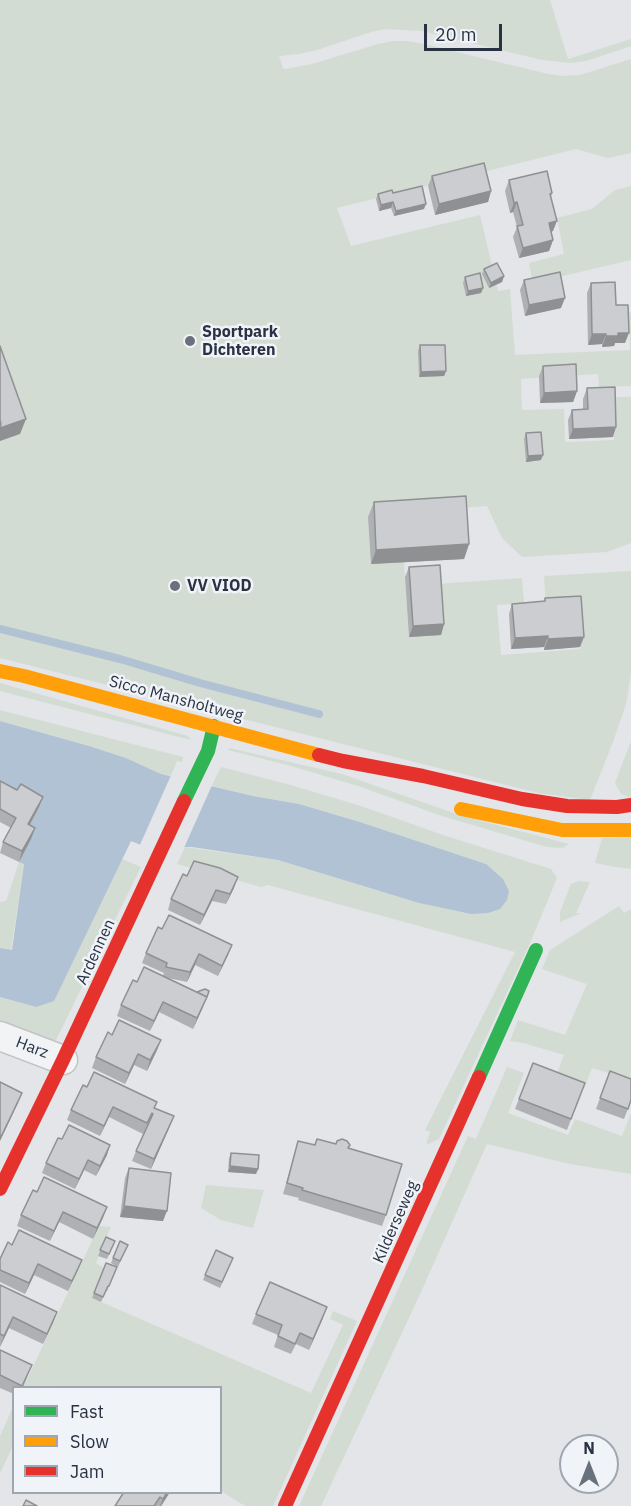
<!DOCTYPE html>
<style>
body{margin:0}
#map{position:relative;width:631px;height:1506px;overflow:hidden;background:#e3e5e8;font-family:"IBM Plex Sans",sans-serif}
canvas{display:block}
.legend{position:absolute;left:12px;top:1386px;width:210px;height:108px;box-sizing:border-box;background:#f0f3f7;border:2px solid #a0a6af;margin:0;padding:8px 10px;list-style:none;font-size:18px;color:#283243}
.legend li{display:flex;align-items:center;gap:12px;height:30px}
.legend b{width:30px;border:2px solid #a0a6af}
.north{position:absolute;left:559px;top:1434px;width:60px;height:60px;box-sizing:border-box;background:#f0f3f7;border:2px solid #a0a6af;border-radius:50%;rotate:0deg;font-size:16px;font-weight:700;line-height:24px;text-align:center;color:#283243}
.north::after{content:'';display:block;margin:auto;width:21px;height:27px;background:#69717d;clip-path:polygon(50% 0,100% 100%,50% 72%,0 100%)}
.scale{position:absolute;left:424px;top:24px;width:78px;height:27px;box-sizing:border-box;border:3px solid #283243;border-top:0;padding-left:8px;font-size:18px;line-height:21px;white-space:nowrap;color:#283243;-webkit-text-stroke:4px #f0f3f7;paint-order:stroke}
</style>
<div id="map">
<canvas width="631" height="1506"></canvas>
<ul class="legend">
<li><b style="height:8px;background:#30b455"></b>Fast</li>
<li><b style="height:8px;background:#ff9f0a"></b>Slow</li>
<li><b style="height:8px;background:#e5322d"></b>Jam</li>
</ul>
<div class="north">N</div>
<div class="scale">20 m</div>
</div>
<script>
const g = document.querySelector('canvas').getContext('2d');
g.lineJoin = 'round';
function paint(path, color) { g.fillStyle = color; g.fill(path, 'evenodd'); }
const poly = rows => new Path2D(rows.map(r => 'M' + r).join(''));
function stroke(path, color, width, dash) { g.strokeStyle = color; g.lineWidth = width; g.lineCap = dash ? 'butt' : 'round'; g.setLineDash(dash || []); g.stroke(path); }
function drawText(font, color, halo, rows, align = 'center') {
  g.font = font + ' "IBM Plex Sans",sans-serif'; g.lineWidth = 5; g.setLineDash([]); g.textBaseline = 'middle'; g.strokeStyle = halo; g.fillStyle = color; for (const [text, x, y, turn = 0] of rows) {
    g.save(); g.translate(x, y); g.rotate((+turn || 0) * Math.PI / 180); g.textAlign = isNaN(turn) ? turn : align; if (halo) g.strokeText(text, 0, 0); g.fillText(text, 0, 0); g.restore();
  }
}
paint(poly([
 [0,0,550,0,568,59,631,39,631,46,586,61,571,63,542,60,422,31,386,29,371,32,317,50,299,54,279,56,283,68,286,69,312,64,378,44,393,41,407,41,424,44,548,74,563,76,580,75,631,59,631,153,608,158,576,149,337,208,351,246,480,215,498,291,510,289,515,355,630,350,629,313,631,311,631,386,599,387,598,374,521,379,522,410,564,409,565,442,614,440,613,397,631,397,631,543,607,552,522,557,502,538,487,506,461,508,404,562,409,637,437,584,522,578,524,603,497,605,501,655,580,649,577,607,546,608,544,576,631,571,631,674,626,704,613,742,590,800,538,793,0,658],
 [631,186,631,260,533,283,529,263,564,254,557,218,592,209,615,190],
 [0,683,188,736,191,740,0,691],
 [0,710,183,757,182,762,177,761,171,776,161,774,126,758,89,746,0,721],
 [631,741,631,798,621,794,615,783],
 [229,748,342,774,459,815,569,844,563,848,547,847,442,816,358,786,291,766,228,750],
 [221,767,287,784,361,806,446,836,551,869,557,878,530,943,439,1139,426,1145,430,1132,425,1130,515,952,268,885,261,887,177,864,185,847,278,860,419,903,471,914,486,864,360,822,299,804,253,796,217,787,212,785],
 [119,824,140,844,131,841,122,859,141,867,56,1040,50,1041,0,1025,0,997,36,1007],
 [631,837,631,869,615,867,595,863,602,838],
 [19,862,24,863,11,951,0,948,0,902,6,901],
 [579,881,590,882,576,913,581,913,560,922,560,912,571,884],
 [619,906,624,913,631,909,631,1080,592,1068,584,1089,556,1076,564,1055,523,1043,510,1041,518,1020,565,1035,587,984,542,969,550,950],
 [507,1067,524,1073,508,1113,568,1135,575,1119,622,1136,631,1113,631,1174,570,1164,487,1144,421,1292,321,1506,299,1506,468,1136,476,1139],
 [206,1185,264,1190,253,1228,221,1220,201,1208],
 [99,1226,111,1227,96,1263,104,1268,92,1298,311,1393,343,1325,330,1319,333,1311,357,1321,273,1506,245,1506,221,1491,220,1388,52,1388,48,1385,46,1387,23,1388],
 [13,1407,13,1446,0,1473,0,1436]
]), '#d3dcd3');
paint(poly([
 [0,721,89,746,126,758,161,774,253,796,299,804,360,822,486,864,503,879,509,891,507,900,500,909,488,913,471,914,419,903,278,860,192,847,146,847,131,841,54,1001,36,1007,0,997,0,948,12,950,24,864,19,862,31,839,0,794]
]), '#b0c2d4');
paint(poly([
 [172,773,213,783,183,850,145,849,139,847]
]), '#e3e5e8');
stroke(poly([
 [0,629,120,659,200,683,319,714]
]), '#b0c2d4', 8);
const street = poly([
 [0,1036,63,1060]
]);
stroke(street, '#c1c3c6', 31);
stroke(street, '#f2f3f5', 28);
stroke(poly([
 [184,801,208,751,214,726],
 [479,1077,536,950]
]), '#30b455', 14);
stroke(poly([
 [0,671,24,676,319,755],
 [461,809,562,830,631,830]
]), '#ff9f0a', 14);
stroke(poly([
 [319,755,343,761,423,776,522,799,567,806,617,807,631,805],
 [0,1189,63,1060,184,801],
 [285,1506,479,1077]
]), '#e5322d', 14);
paint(poly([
 [432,176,491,191,488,202,435,215,428,186],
 [509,180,552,193,551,197,553,231,551,232,553,240,549,251,519,258,513,237,517,227,513,212,510,213,505,191],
 [393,193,424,209,394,216,391,208,379,211,376,199,378,194],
 [484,269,504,276,502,282,489,288,482,274],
 [465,277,483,288,481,293,466,296,463,283],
 [524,280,561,308,525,316,520,290],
 [591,283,616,305,625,343,615,343,614,346,602,347,602,344,588,345,587,293],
 [420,345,446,371,444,376,419,377,418,351],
 [543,366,577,391,573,402,540,403,539,376],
 [587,388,613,437,569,439,568,420,572,410,583,409,583,399],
 [526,433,541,460,526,462,524,439],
 [374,502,469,544,464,559,371,564,368,517],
 [409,567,444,624,441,635,409,637,405,577],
 [545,598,580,647,544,650,544,647,511,649,509,614,512,604,544,601],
 [0,781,17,790,43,797,39,807,30,825,35,828,31,839,19,862,0,853,3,842,11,828,0,822],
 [187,876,234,888,226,904,212,901,200,925,168,910,171,899],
 [162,929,228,955,218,976,195,965,187,982,168,978,203,1007,193,1029,159,1012,150,1031,117,1016,121,1005,137,982,163,976,164,973,142,963,146,953],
 [112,1035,161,1040,157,1050,147,1071,134,1065,125,1084,92,1068,96,1057],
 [533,1063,585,1083,567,1130,515,1109],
 [610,1071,631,1101,624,1119,596,1109],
 [87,1087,157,1102,155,1108,170,1126,151,1169,132,1161,143,1134,109,1117,100,1136,67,1120,71,1110],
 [317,1139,348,1148,386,1215,382,1226,298,1200,299,1198,283,1194,298,1141,315,1145],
 [231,1153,258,1169,256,1174,228,1172,229,1158],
 [107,1155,96,1176,84,1170,75,1189,42,1173,46,1163],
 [129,1168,163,1221,120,1217,125,1178],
 [37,1192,107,1207,93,1239,59,1222,50,1241,17,1226,21,1215],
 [106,1237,115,1241,107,1259,98,1256],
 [12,1245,82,1260,68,1291,34,1275,25,1294,0,1282,0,1259],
 [128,1245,118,1267,111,1263,113,1258],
 [216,1250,233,1258,220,1288,203,1280],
 [106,1263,117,1267,107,1291,106,1291,101,1302,92,1298],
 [0,1285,57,1312,43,1344,9,1328,0,1347],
 [256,1314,323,1318,309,1350,296,1344,291,1354,274,1347,278,1335,252,1324],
 [0,1350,28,1375,23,1388,14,1388,14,1394,0,1388],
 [124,1492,170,1492,161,1506,115,1506]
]), '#afb0b3');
paint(poly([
 [491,191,488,202,435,215,439,204],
 [393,202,391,208,379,211,381,205],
 [517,202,513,212,510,213,514,203],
 [426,204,424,209,394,216,396,211],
 [557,221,553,231,545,233,549,223],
 [553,240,549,251,519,258,523,248],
 [504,276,502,282,489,288,491,283],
 [483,288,481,293,466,296,468,291],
 [565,298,561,308,525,316,529,305],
 [618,333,629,333,625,343,615,343,614,346,602,347,606,336],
 [592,334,606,334,602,344,588,345],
 [446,371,444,376,419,377,421,372],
 [577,391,573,402,540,403,544,393],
 [26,419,20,434,0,441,0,425],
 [616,427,613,437,569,439,573,429],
 [543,455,541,460,526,462,528,456],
 [469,544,464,559,371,564,376,550],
 [444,624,441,635,409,637,413,626],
 [548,636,544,647,511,649,515,638],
 [584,637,580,647,544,650,548,639],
 [43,797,39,807,24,835,28,824],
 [35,828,31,839,19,862,22,851],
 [238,877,234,888,226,904,230,894],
 [216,890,212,901,200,925,204,915],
 [232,945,228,955,218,976,222,966],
 [199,954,195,965,187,982,190,972],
 [207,997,203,1007,193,1029,197,1018],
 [163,1002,159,1012,150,1031,154,1021],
 [161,1040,157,1050,147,1071,150,1060],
 [138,1054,134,1065,125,1084,129,1073],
 [22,1093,18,1103,0,1141,0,1139],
 [113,1107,109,1117,100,1136,104,1126],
 [174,1116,170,1126,151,1169,154,1159],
 [110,1145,107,1155,96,1176,100,1166],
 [88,1160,84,1170,75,1189,79,1179],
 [230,1166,258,1169,256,1174,228,1172],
 [124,1206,167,1211,163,1221,120,1217],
 [107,1207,103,1218,93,1239,97,1228],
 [63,1212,59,1222,50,1241,54,1231],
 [82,1260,78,1270,68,1291,72,1281],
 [38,1264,34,1275,25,1294,29,1283],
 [327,1307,323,1318,309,1350,313,1339],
 [57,1312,53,1323,43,1344,47,1334],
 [13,1317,9,1328,0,1347,4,1336],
 [167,1492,170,1492,161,1506,160,1506,163,1499]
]), '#8e9092');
const building = poly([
 [484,163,491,191,439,204,432,176,484,163],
 [547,171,552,193,550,194,557,221,549,223,553,240,523,248,517,226,523,225,517,202,514,203,509,180,547,171],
 [422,186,426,204,396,211,393,202,381,205,378,194,392,190,393,193,422,186],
 [497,263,504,276,491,283,484,269,497,263],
 [560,272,565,298,529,305,524,280,560,272],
 [480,273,483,288,468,291,465,277,480,273],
 [615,282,616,305,628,305,629,333,618,333,618,336,606,336,606,334,592,334,591,283,615,282],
 [420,345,445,345,446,371,421,372,420,345],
 [0,346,26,419,0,428,1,424,0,420,0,346],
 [576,364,577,391,544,393,543,366,576,364],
 [615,387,616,427,573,429,572,410,588,409,587,388,615,387],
 [541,432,543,455,528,456,526,433,541,432],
 [466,496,469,544,376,550,374,502,466,496],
 [440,565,444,624,413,626,409,567,440,565],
 [581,596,584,637,548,639,548,636,515,638,512,604,545,601,545,598,581,596],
 [0,781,17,790,21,784,43,797,28,824,35,828,22,851,3,842,16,818,0,809,0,781],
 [194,861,220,868,238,877,230,894,216,890,204,915,171,899,183,874,187,876,194,861],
 [169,915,232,945,222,966,199,954,190,972,166,967,167,963,146,953,158,927,162,929,169,915],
 [144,967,207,997,197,1018,163,1002,154,1021,121,1005,133,980,137,982,144,967],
 [205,989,209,991,207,997,197,992,205,989],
 [119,1020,161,1040,150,1060,138,1054,129,1073,96,1057,108,1032,112,1035,119,1020],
 [533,1063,585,1083,571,1119,519,1099,533,1063],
 [610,1071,631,1079,631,1100,628,1109,600,1098,610,1071],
 [94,1072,157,1102,154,1108,174,1116,154,1159,136,1151,153,1114,152,1113,147,1123,113,1107,104,1126,71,1110,83,1085,87,1087,94,1072],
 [0,1082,22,1093,0,1139,0,1082],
 [69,1125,110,1145,100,1166,88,1160,79,1179,46,1163,58,1138,62,1139,69,1125],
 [317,1139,336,1144,337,1141,342,1139,347,1141,350,1145,348,1148,402,1164,386,1215,302,1190,303,1188,287,1183,298,1141,315,1145,317,1139],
 [231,1153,259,1155,258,1169,230,1166,231,1153],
 [129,1168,171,1173,167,1211,124,1206,129,1168],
 [44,1177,107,1207,97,1228,63,1212,54,1231,21,1215,33,1190,37,1192,44,1177],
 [19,1230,82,1260,72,1281,38,1264,29,1283,0,1270,0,1259,8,1242,12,1245,19,1230],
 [106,1237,115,1241,109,1254,100,1250,106,1237],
 [120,1241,128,1245,120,1261,113,1258,120,1241],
 [216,1250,233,1258,222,1282,205,1275,216,1250],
 [106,1263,117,1267,109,1286,108,1286,103,1297,94,1293,106,1263],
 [270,1282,327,1307,313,1339,300,1333,295,1344,278,1336,282,1325,256,1314,270,1282],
 [0,1285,57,1312,47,1334,13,1317,4,1336,0,1334,0,1285],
 [0,1350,32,1365,22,1386,0,1375,0,1350],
 [124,1492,167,1492,163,1499,160,1497,154,1506,115,1506,124,1492],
 [26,1500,37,1506,23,1506,26,1500]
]);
paint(building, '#cbcdd0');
stroke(building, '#8e9092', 1.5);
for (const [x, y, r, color] of [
 [190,341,6,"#69717d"],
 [175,586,6,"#69717d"]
]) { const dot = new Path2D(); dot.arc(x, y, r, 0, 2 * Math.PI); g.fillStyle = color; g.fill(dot); stroke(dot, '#f0f3f7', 2); }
drawText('bold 16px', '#283243', '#f0f3f7', [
 ["Sportpark",202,332],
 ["Dichteren",202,350],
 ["VV VIOD",187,586]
], 'left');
drawText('16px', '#283243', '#f0f3f7', [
 ["Sicco Mansholtweg",176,699,15],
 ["Ardennen",96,952,-65],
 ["Harz",32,1048,21],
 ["Kilderseweg",396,1222,-66]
]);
</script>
